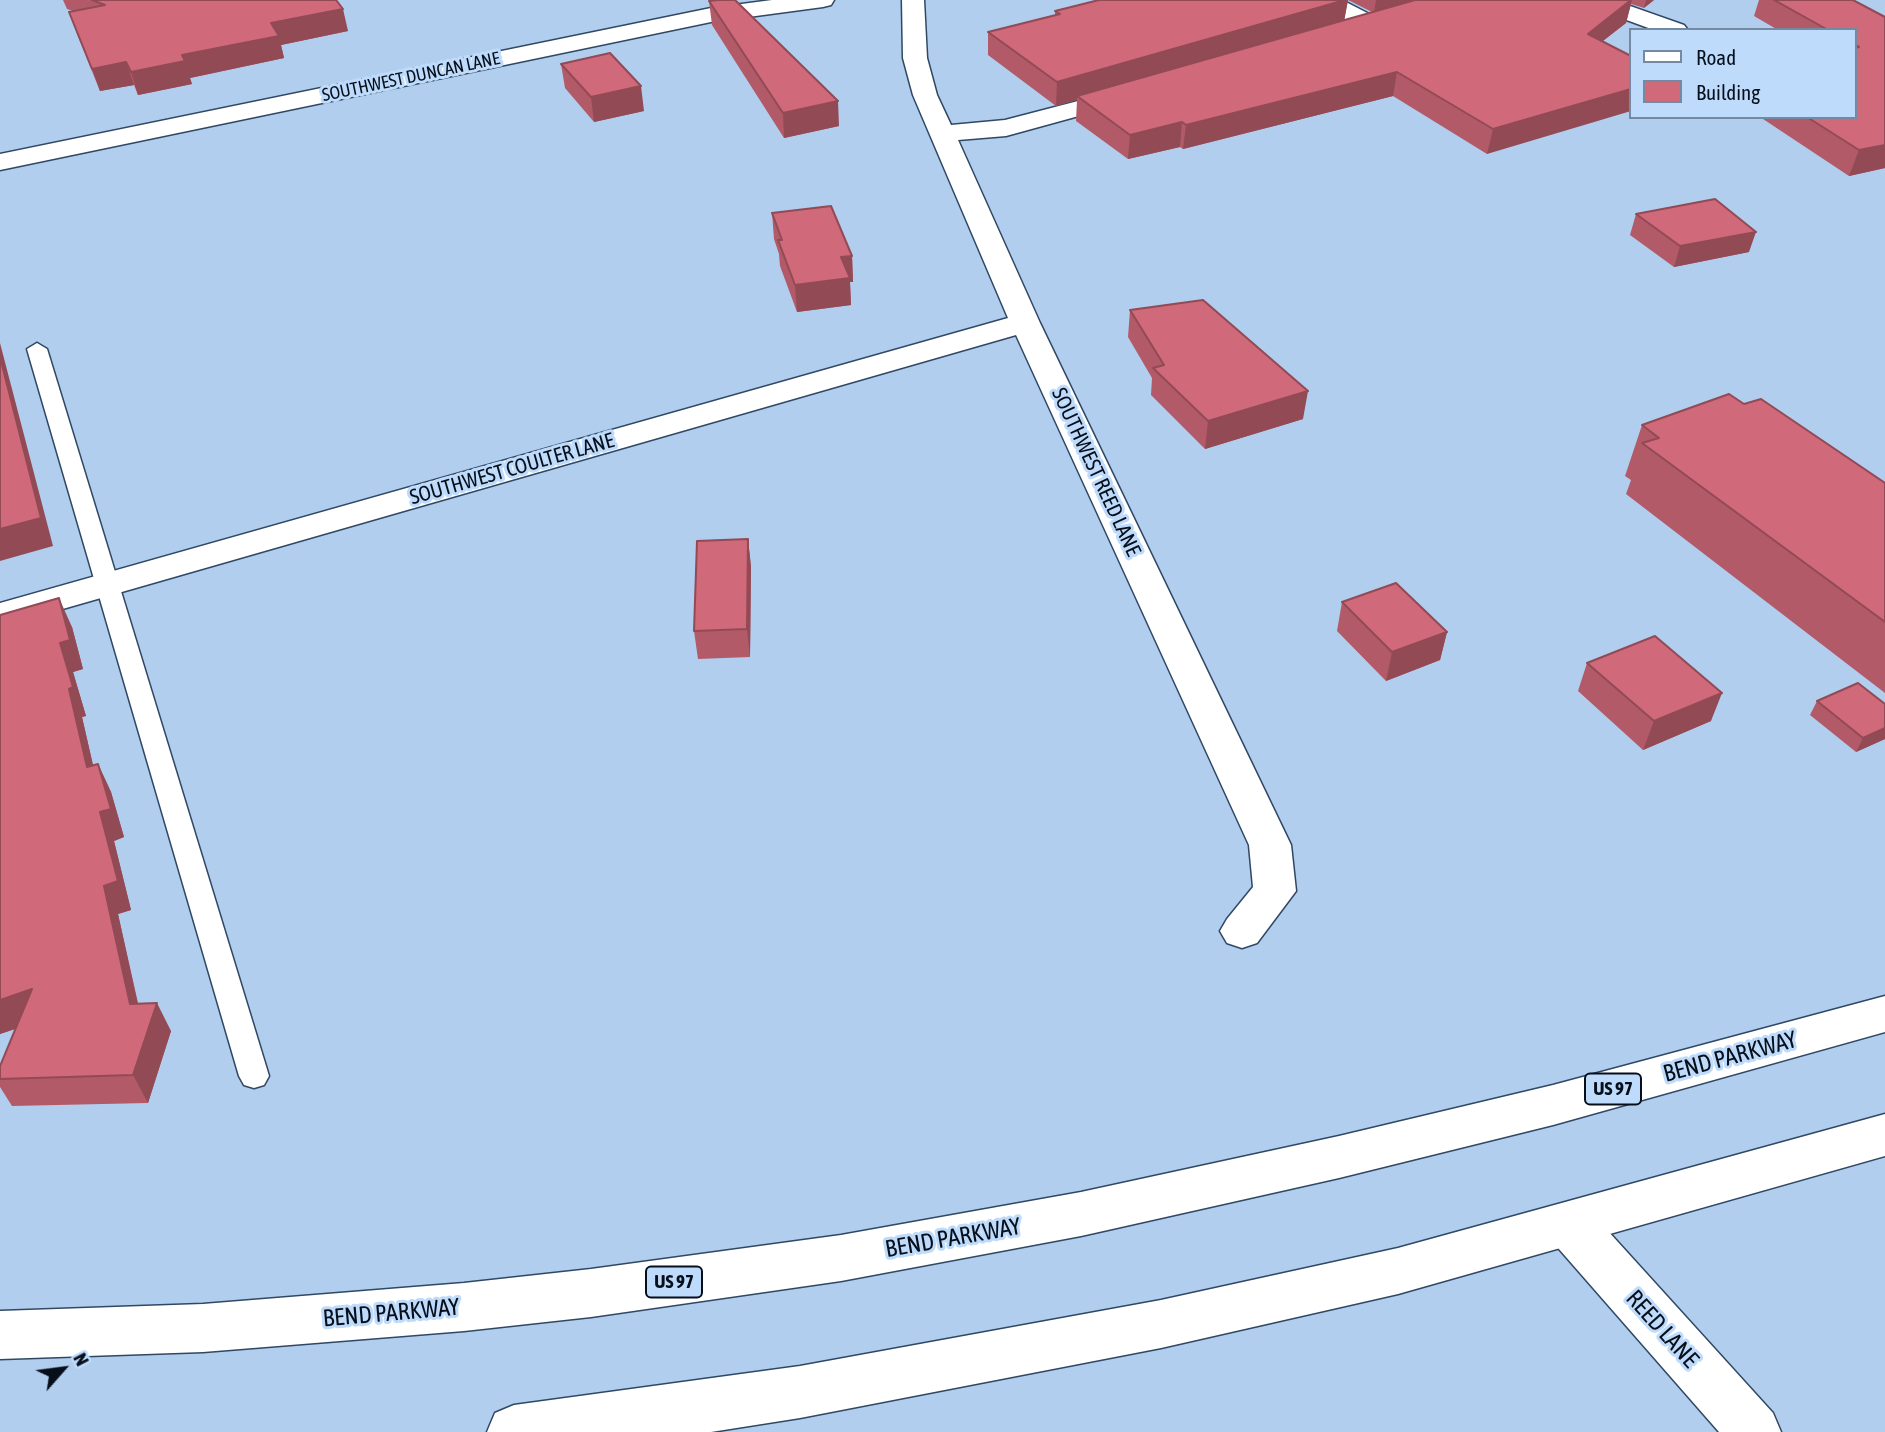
<!DOCTYPE html>
<style>
body{margin:0}
#map{position:relative;width:1885px;height:1432px;overflow:hidden;background:#b1ceef;font-family:"Asap Condensed",sans-serif}
canvas{display:block}
.legend{position:absolute;left:1629px;top:28px;width:228px;height:91px;box-sizing:border-box;background:#bedbfc;border:2px solid #7489a2;margin:0;padding:9px 12px;list-style:none;font-size:21px;color:#060f1a}
.legend li{display:flex;align-items:center;gap:14px;height:35px}
.legend b{width:35px;border:2px solid #7489a2}
.north{position:absolute;left:28px;top:1334px;width:70px;height:70px;-webkit-text-stroke:5px #bedbfc;paint-order:stroke;rotate:62deg;font-size:19px;font-weight:700;line-height:28px;text-align:center;color:#060f1a}
.north::after{content:'';display:block;margin:auto;width:24px;height:32px;background:#060f1a;clip-path:polygon(50% 0,100% 100%,50% 72%,0 100%)}
</style>
<div id="map">
<canvas width="1885" height="1432"></canvas>
<ul class="legend">
<li><b style="height:9px;background:#fff"></b>Road</li>
<li><b style="height:19px;background:#d06979"></b>Building</li>
</ul>
<div class="north">N</div>
</div>
<script>
const g = document.querySelector('canvas').getContext('2d');
g.lineJoin = 'round';
const poly = rows => new Path2D(rows.map(r => 'M' + r).join(''));
function stroke(path, color, width, dash) { g.strokeStyle = color; g.lineWidth = width; g.lineCap = dash ? 'butt' : 'round'; g.setLineDash(dash || []); g.stroke(path); }
function paint(path, color) { g.fillStyle = color; g.fill(path, 'evenodd'); }
function drawText(font, color, halo, rows, align = 'center') {
  g.font = font + ' "Asap Condensed",sans-serif'; g.lineWidth = 6; g.setLineDash([]); g.textBaseline = 'middle'; g.strokeStyle = halo; g.fillStyle = color; for (const [text, x, y, turn = 0] of rows) {
    g.save(); g.translate(x, y); g.rotate((+turn || 0) * Math.PI / 180); g.textAlign = isNaN(turn) ? turn : align; if (halo) g.strokeText(text, 0, 0); g.fillText(text, 0, 0); g.restore();
  }
}
const service = poly([
 [37,343,47,349,269,1076,264,1085,254,1088,244,1085,239,1076,27,349,37,343]
]);
const minor = poly([
 [772,0,834,0,831,5,823,7,711,22,0,170,0,154,711,8,772,0],
 [902,0,924,0,927,58,937,95,951,125,1005,120,1128,88,1137,90,1140,95,1137,100,1006,136,958,140,1040,323,1291,845,1296,891,1257,943,1242,948,1227,943,1220,931,1227,919,1253,887,1249,845,1016,335,0,627,0,603,1008,318,913,95,903,58,902,0],
 [1314,0,1342,0,1377,18,1381,23,1377,28,1369,30,1361,28,1317,5,1314,0],
 [1564,0,1616,1,1684,25,1688,30,1654,30,1610,14,1567,5,1564,0],
 [1570,1203,1588,1209,1773,1413,1781,1432,1719,1432,1552,1241,1545,1225,1552,1209,1570,1203]
]);
const trunk = poly([
 [1885,996,1885,1032,1553,1125,1339,1178,1081,1236,841,1281,591,1317,464,1331,203,1352,0,1359,0,1311,203,1304,464,1283,591,1269,841,1235,1081,1192,1339,1136,1553,1085,1885,996],
 [1885,1114,1885,1156,1398,1294,1161,1348,800,1418,711,1432,487,1432,495,1413,514,1405,800,1366,1161,1300,1398,1248,1885,1114]
]);
stroke(service, '#304863', 3);
stroke(minor, '#304863', 3);
stroke(trunk, '#304863', 3);
paint(service, '#fff');
paint(minor, '#fff');
paint(trunk, '#fff');
paint(poly([
 [63,0,336,0,348,31,281,45,284,58,190,78,192,84,138,95,134,85,100,91,77,34,69,12,73,11,67,9],
 [1348,0,1654,0,1644,8,1631,4,1626,23,1603,41,1487,154,1393,96,1183,149,1180,147,1128,159,1076,121,1077,100,1056,106,988,55,988,32,1055,15,1055,11,1348,0,1344,20,1372,12],
 [1759,0,1853,0,1885,17,1885,168,1849,176,1760,117,1855,117,1855,30,1778,30,1754,16],
 [709,1,839,126,784,138,712,25],
 [561,64,644,111,594,122,565,88],
 [772,213,852,256,853,282,850,282,851,305,797,312,780,266,779,254,774,239],
 [1636,214,1749,252,1674,267,1630,235],
 [1130,310,1303,419,1205,449,1151,395,1152,378,1128,337],
 [1744,404,1885,483,1885,693,1626,494,1631,480,1625,476,1642,425],
 [748,539,751,567,750,657,698,659,694,631],
 [1342,602,1447,632,1440,660,1386,681,1337,631],
 [0,615,72,627,83,669,73,672,86,716,82,717,93,765,98,764,111,792,124,837,114,841,131,910,118,914,138,1003,171,1031,148,1103,12,1106,0,1087,0,1066,15,1029,0,1034],
 [1587,663,1711,721,1643,750,1578,691],
 [1817,701,1885,704,1885,739,1856,752,1810,715]
]), '#b35a68');
paint(poly([
 [1345,0,1348,0,1344,22,1077,96,1077,100,1056,106,1057,82],
 [1376,0,1421,0,1374,13],
 [1632,0,1626,23,1582,57,1588,34],
 [1646,0,1654,0,1644,8],
 [343,9,348,31,281,45,284,58,190,78,192,84,138,95,131,72,182,55,271,23],
 [126,62,134,85,100,91,92,69],
 [1397,72,1393,96,1183,149,1186,125],
 [641,86,644,111,594,122,591,97],
 [1631,89,1631,111,1487,154,1493,129],
 [838,101,839,126,784,138,783,113],
 [1182,122,1180,147,1128,159,1130,135],
 [1885,145,1885,168,1849,176,1859,150],
 [1756,232,1749,252,1674,267,1680,246],
 [852,256,853,282,850,282,851,305,797,312,795,285,841,257],
 [0,343,53,546,0,561],
 [1308,391,1303,419,1205,449,1208,421],
 [748,539,751,567,750,657,747,629],
 [59,598,72,627,83,669,73,672,86,716,82,717,100,796,87,767,69,689,60,643],
 [1447,632,1440,660,1386,681,1392,652],
 [1722,693,1711,721,1643,750,1654,721],
 [1885,728,1885,739,1856,752,1863,738],
 [98,764,111,792,124,837,114,841,131,910,118,914,144,1032,130,1004,104,886],
 [32,989,48,1018,0,1034,0,1000],
 [157,1003,171,1031,148,1103,133,1075]
]), '#924a55');
const building = poly([
 [92,0,336,0,343,9,271,23,279,36,182,55,185,61,131,72,126,62,92,69,69,12,105,5,92,0],
 [718,0,735,0,838,101,783,113,709,1,718,0],
 [1099,0,1345,0,1057,82,988,32,1060,14,1055,11,1099,0],
 [1415,0,1631,0,1588,34,1631,56,1631,89,1493,129,1397,72,1186,125,1182,122,1130,135,1077,96,1415,0],
 [1774,0,1853,0,1885,17,1885,145,1859,150,1807,117,1855,117,1855,48,1859,47,1855,45,1855,30,1828,30,1774,0],
 [610,53,641,86,591,97,561,64,610,53],
 [1715,199,1756,232,1680,246,1636,214,1715,199],
 [831,206,852,256,841,257,850,278,795,285,778,240,782,240,772,213,831,206],
 [1203,300,1308,391,1208,421,1153,368,1164,365,1130,310,1203,300],
 [0,357,41,518,0,529,0,357],
 [1729,394,1744,404,1761,399,1885,483,1885,622,1642,443,1659,438,1642,425,1729,394],
 [748,539,747,629,694,631,697,541,748,539],
 [1396,583,1447,632,1392,652,1342,602,1396,583],
 [59,598,70,640,60,643,73,687,69,689,87,767,98,764,111,809,100,812,118,881,104,886,130,1004,157,1003,133,1075,0,1079,0,1066,32,989,0,1000,0,615,59,598],
 [1655,636,1722,693,1654,721,1587,663,1655,636],
 [1858,683,1885,704,1885,728,1863,738,1817,701,1858,683]
]);
paint(building, '#d06979');
stroke(building, '#924a55', 2);
drawText('18px', '#060f1a', '#bedbfc', [
 ["SOUTHWEST DUNCAN LANE",411,77,-12]
]);
for (const [x, y, w] of [
 [1613,1089,56],
 [674,1282,56]
]) { const box = new Path2D(); box.roundRect(x - w / 2, y - 15.5, w, 31, 5); g.fillStyle = '#bedbfc'; g.fill(box); stroke(box, '#060f1a', 2); }
drawText('bold 19px', '#060f1a', null, [
 ["US 97",1613,1089],
 ["US 97",674,1282]
]);
drawText('21px', '#060f1a', '#bedbfc', [
 ["SOUTHWEST COULTER LANE",512,469,-16],
 ["SOUTHWEST REED LANE",1096,472,65]
]);
drawText('24px', '#060f1a', '#bedbfc', [
 ["BEND PARKWAY",1730,1057,-15],
 ["BEND PARKWAY",953,1238,-10],
 ["BEND PARKWAY",391,1313,-5],
 ["REED LANE",1662,1329,48]
]);
</script>
